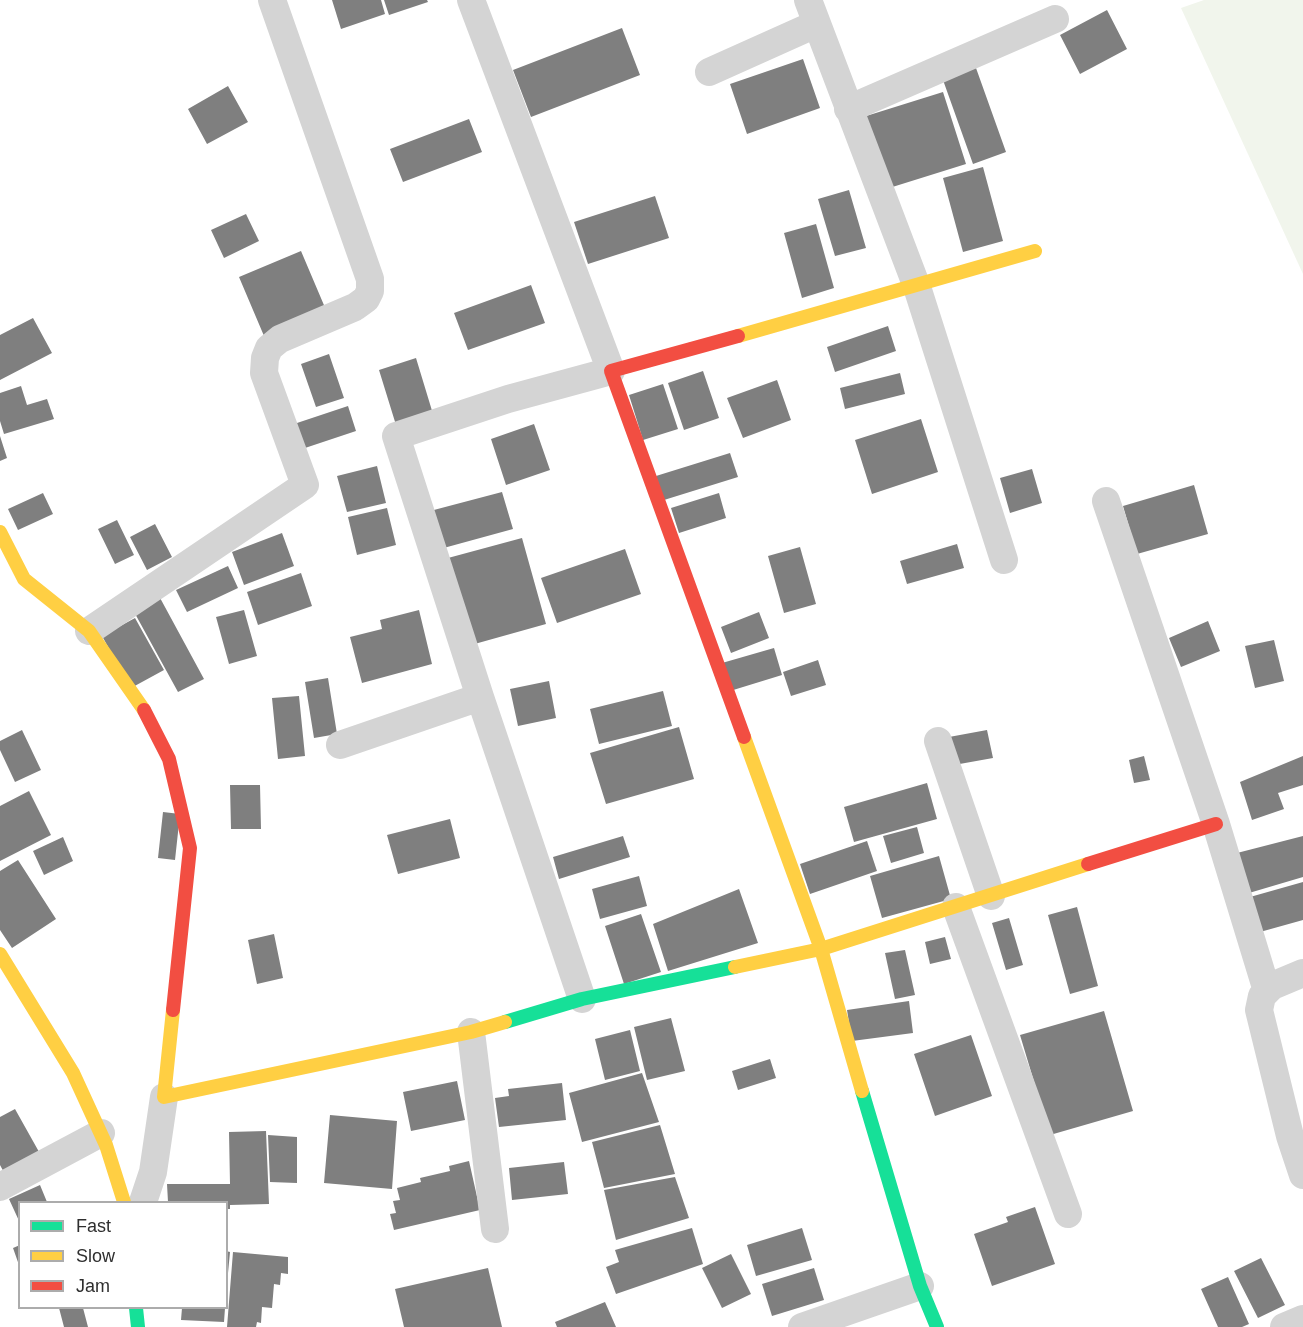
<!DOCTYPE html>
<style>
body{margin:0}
#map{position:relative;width:1303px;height:1327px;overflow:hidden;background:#fff;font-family:Arial,sans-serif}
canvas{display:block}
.legend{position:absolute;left:18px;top:1201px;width:210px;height:108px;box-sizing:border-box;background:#fff;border:2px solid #acacac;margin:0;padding:8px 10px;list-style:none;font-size:18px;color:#2f2f2f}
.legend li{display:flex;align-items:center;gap:12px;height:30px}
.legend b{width:30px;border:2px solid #acacac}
</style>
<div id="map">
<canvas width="1303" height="1327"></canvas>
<ul class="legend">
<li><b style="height:8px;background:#16e098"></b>Fast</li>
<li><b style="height:8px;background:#ffcf43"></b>Slow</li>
<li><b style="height:8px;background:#f24e42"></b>Jam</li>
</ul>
</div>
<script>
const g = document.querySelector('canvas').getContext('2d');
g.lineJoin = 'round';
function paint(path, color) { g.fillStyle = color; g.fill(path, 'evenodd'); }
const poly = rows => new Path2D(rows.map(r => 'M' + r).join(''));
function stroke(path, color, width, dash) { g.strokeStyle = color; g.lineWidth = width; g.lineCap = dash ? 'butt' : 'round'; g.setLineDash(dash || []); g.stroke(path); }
paint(poly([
 [1204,0,1303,0,1303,274,1181,8]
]), '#f1f5ec');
paint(poly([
 [332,0,381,0,385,14,341,29],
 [384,0,427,0,428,2,389,15],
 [1107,10,1127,49,1080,74,1060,35],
 [622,28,640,75,531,117,513,70],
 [803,59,820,108,747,134,730,84],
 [976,68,1006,152,973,164,943,80],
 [228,86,248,122,207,144,188,109],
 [943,92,966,164,886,189,863,117],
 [469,119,482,152,403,182,390,149],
 [983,167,1003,241,963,252,943,178],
 [849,190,866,248,835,256,818,199],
 [655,196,669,238,588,264,574,222],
 [246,214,259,241,224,258,211,230],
 [816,224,834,288,802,298,784,233],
 [301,251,329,317,267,343,239,277],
 [531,285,545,323,468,350,454,313],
 [33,318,52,353,0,380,0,335],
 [888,326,896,351,835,372,827,347],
 [329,354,344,398,316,407,301,364],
 [416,358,433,414,396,425,379,370],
 [703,371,719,418,684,430,668,383],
 [900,373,905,394,845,409,840,388],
 [777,380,791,420,743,438,727,398],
 [663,384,678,429,643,440,629,395],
 [21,386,27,405,47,399,54,419,4,434,0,421,0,393],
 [348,406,356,431,296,451,288,426],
 [921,419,938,472,872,494,855,440],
 [534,424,550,470,506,485,491,439],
 [0,436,7,458,0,461],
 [730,453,738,477,664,500,656,476],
 [377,466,386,503,347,512,337,476],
 [1032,469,1042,503,1010,513,1000,478],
 [1194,485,1208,534,1137,554,1123,506],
 [502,492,513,529,440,549,430,511],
 [43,493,53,514,18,530,8,509],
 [719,493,726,518,679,533,671,508],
 [387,508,396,545,357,555,348,517],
 [117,520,134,555,115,564,98,529],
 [155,524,172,557,147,570,130,537],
 [282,533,294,566,244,585,232,552],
 [522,538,546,624,471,645,448,558],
 [957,544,964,568,907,584,900,561],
 [800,547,816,604,784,613,768,556],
 [625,549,641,594,557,623,541,578],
 [228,566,238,588,187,612,176,590],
 [301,573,312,606,258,625,247,592],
 [159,596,204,679,178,692,133,610],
 [244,610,257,656,229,664,216,617],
 [419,610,432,664,362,683,350,637,382,629,380,620],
 [759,612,769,638,731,653,721,627],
 [135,618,164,670,131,688,102,636],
 [1208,621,1220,651,1181,667,1169,638],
 [1274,640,1284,681,1255,688,1245,646],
 [774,648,782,675,730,691,722,663],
 [818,660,826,685,791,696,783,672],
 [328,678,337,734,314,738,305,682],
 [549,681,556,718,518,726,510,689],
 [663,691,672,726,599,744,590,709],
 [299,696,305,756,278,759,272,698],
 [679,727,694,779,606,804,590,753],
 [22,730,41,770,15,782,0,750,0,741],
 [987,730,993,758,954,765,949,737],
 [1144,756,1150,780,1134,783,1129,760],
 [1303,756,1303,785,1278,793,1284,809,1252,820,1240,782],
 [927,783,937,819,854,842,844,807],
 [230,785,260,785,261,829,231,829],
 [29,791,51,835,0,861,0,806],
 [163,812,180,814,175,860,158,858],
 [450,819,460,858,398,874,387,835],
 [917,827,924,853,891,863,883,836],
 [623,836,630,857,559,879,553,857],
 [1303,836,1303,877,1249,893,1237,853],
 [63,837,73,861,44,875,33,851],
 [867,841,877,871,810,894,800,864],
 [939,856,951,899,882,918,870,876],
 [18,860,56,919,12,948,0,930,0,871],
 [639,876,647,906,600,919,592,889],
 [1303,882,1303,920,1260,932,1250,897],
 [739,889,758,943,668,971,653,924],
 [1077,907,1098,986,1070,994,1048,915],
 [641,914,661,972,624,984,605,926],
 [1009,918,1023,965,1006,970,992,923],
 [274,934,283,978,257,984,248,940],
 [945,937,951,959,930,964,925,942],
 [905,950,915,995,895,999,885,953],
 [909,1001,913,1033,852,1041,847,1010],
 [1104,1011,1133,1111,1050,1135,1020,1035],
 [671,1018,685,1071,647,1080,634,1027],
 [630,1030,640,1071,605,1080,595,1039],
 [971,1035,992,1096,935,1116,914,1054],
 [770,1059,776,1078,738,1090,732,1071],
 [642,1073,659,1122,582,1142,569,1093],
 [457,1081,465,1120,411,1131,403,1092],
 [562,1083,566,1120,499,1127,495,1098,509,1096,508,1089],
 [15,1109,43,1159,7,1178,0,1165,0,1117],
 [330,1115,397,1121,392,1189,324,1183],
 [660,1125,675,1174,604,1188,592,1142],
 [266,1131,269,1204,230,1205,230,1209,226,1209,226,1202,168,1202,167,1184,230,1184,229,1132],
 [268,1135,297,1137,297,1183,270,1182],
 [469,1161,480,1210,394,1230,390,1214,396,1213,393,1201,400,1200,397,1188,421,1182,420,1178,450,1171,449,1166],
 [564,1162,568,1194,512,1200,509,1168],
 [675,1177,689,1218,616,1240,604,1190],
 [40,1185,47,1202,20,1202,20,1223,9,1199],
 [1035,1207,1055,1264,992,1286,974,1234,1008,1222,1006,1217],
 [692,1228,703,1264,616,1294,606,1267,619,1262,615,1250],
 [802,1228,812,1260,756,1276,747,1245],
 [20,1245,20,1265,19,1265,13,1248],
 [226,1251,230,1252,228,1273,226,1273],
 [233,1252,288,1257,288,1274,281,1273,280,1285,274,1284,272,1308,262,1307,261,1323,257,1322,256,1327,227,1327],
 [731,1254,751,1294,722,1308,702,1268],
 [1261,1258,1285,1305,1258,1318,1234,1271],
 [488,1268,502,1327,404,1327,395,1289],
 [814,1268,824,1300,772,1316,762,1284],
 [1228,1277,1249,1324,1242,1327,1218,1327,1201,1289],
 [605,1302,616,1327,557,1327,555,1322],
 [59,1308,83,1308,88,1327,64,1327],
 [182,1308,225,1308,224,1322,181,1320]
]), '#7f7f7f');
stroke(poly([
 [471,0,611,371,508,399,396,436,480,697,582,999],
 [808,0,917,287,1004,560],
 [709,72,816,24],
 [848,109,1055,19],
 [1106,501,1216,824,1267,991],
 [89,631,305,485,264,373,265,358,269,348,280,339,355,307,366,299,370,291,370,279,272,0],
 [938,741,991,896],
 [340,745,480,697],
 [956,907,1068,1214],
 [1303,973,1272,986,1262,996,1259,1010,1290,1136,1303,1175],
 [471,1032,495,1229],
 [0,1187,101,1133],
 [143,1202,153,1172,164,1097],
 [802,1327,920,1286],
 [1284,1327,1303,1319]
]), '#d4d4d4', 28);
stroke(poly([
 [505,1022,582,999,735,967],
 [862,1091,920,1286,937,1327],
 [136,1308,138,1327]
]), '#16e098', 14);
stroke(poly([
 [738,336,1035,251],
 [0,532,24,579,89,631,144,710],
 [744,737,821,949,862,1091],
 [0,954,73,1073,106,1145,124,1202],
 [735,967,821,949,1088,864],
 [173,1010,164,1097,471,1032,505,1022]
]), '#ffcf43', 14);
stroke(poly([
 [738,336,611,371,744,737],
 [144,710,169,759,190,848,173,1010],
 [1088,864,1216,824]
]), '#f24e42', 14);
</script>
